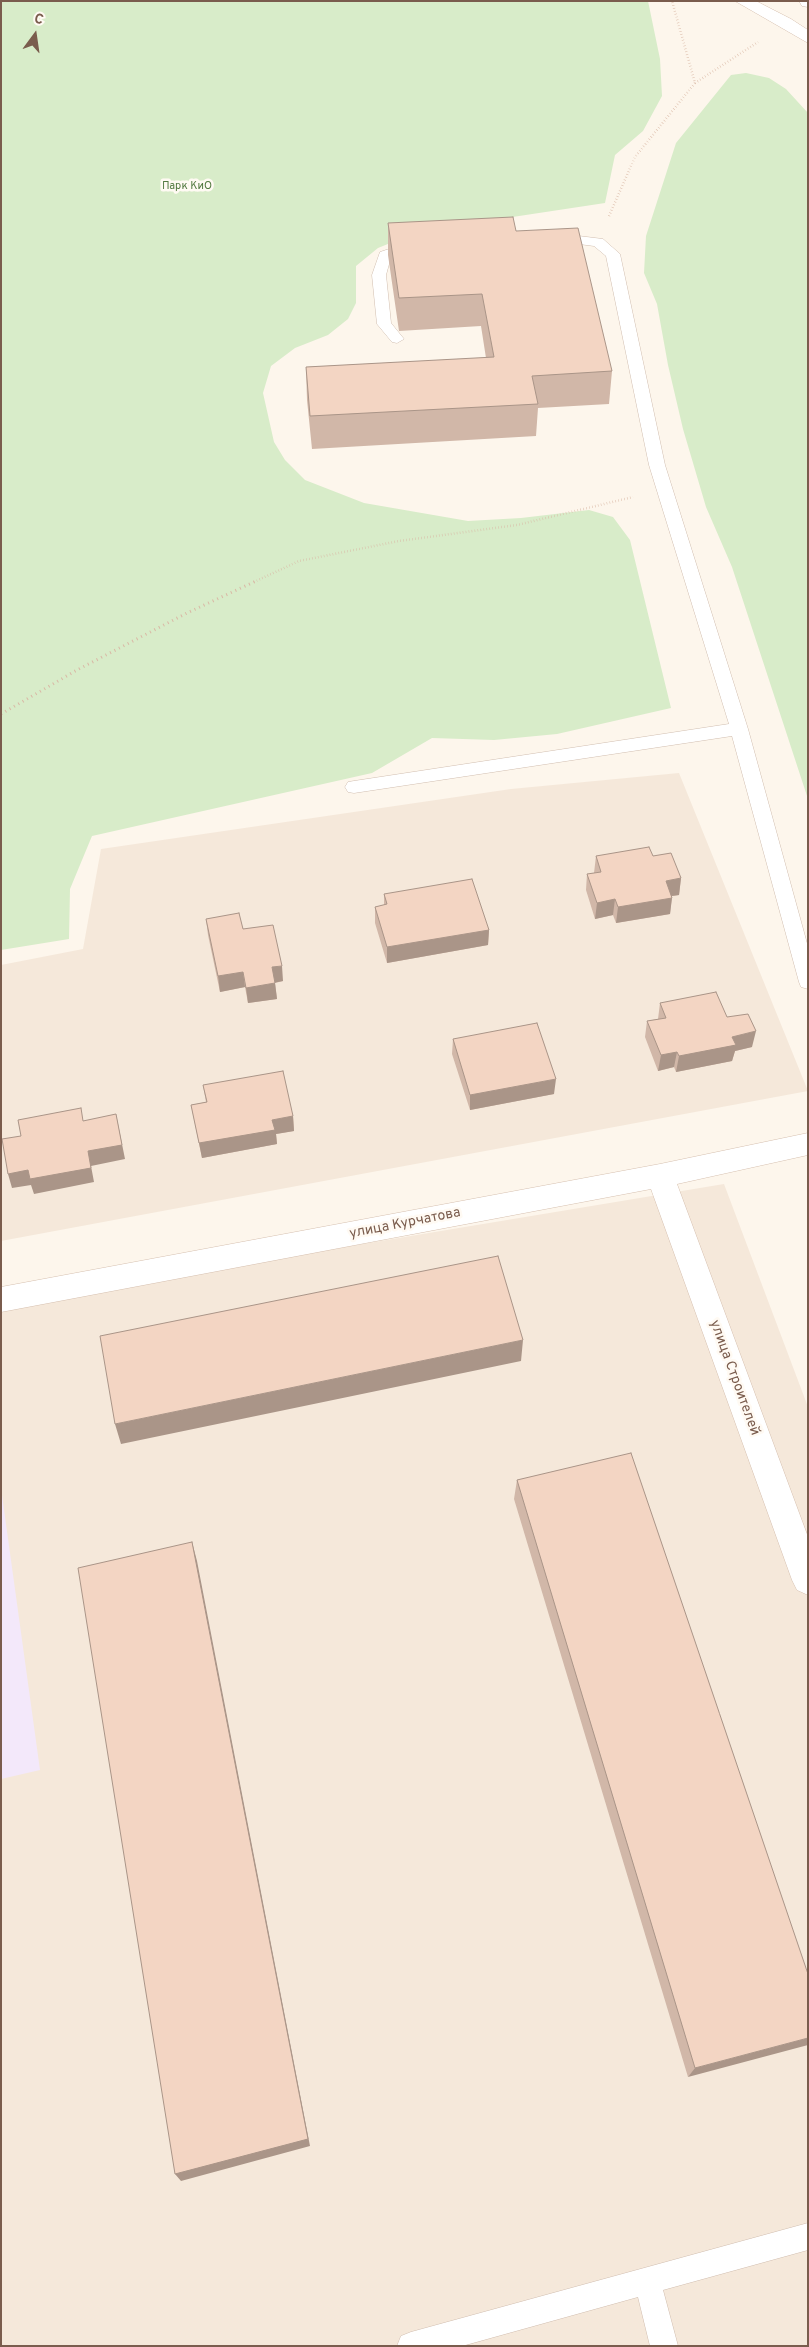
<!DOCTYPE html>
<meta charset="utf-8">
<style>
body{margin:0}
#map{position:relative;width:809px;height:2347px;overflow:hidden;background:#fdf6ec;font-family:Overpass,sans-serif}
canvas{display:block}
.frame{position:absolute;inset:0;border:2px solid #7a5c4d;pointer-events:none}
.north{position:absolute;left:10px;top:10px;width:50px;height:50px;-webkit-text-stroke:4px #fffaf3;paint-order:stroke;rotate:14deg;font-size:14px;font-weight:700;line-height:20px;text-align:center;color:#7a5c4d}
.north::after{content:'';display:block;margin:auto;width:18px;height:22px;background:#7a5c4d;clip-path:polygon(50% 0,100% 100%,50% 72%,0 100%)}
</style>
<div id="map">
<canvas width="809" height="2347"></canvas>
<div class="frame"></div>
<div class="north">С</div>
</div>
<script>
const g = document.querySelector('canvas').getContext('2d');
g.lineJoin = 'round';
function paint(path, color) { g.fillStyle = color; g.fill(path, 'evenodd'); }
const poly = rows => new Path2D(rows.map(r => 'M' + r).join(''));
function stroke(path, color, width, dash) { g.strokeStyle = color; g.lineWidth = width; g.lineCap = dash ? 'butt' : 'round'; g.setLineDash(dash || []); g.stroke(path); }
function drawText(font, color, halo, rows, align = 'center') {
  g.font = font + ' Overpass,sans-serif'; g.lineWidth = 5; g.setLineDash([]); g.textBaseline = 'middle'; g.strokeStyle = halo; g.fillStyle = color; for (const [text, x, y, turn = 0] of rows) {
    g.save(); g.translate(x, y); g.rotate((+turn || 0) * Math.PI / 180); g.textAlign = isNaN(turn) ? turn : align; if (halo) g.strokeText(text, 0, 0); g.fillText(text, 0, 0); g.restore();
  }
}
paint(poly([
 [679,773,808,1091,1,1241,1,965,83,949,101,849,511,789],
 [724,1184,808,1407,808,2346,1,2346,1,1304]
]), '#f5e8da');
paint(poly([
 [1,1488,40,1770,1,1779]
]), '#f3e8fa');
paint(poly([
 [1,1,648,1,660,59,662,96,643,131,615,155,605,203,420,231,378,248,356,266,356,303,348,319,328,335,295,348,271,366,263,393,274,442,285,460,305,480,364,503,468,521,521,518,589,510,613,517,630,540,671,708,557,734,494,740,432,738,372,773,92,836,70,889,69,939,1,950],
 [746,73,769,78,786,89,808,113,808,799,732,567,706,507,683,429,668,365,657,304,644,273,646,236,676,143,731,75]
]), '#d8ecc9');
const lane = poly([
 [554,233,603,239,620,254,665,465,748,729,808,947,808,989,801,987,799,982,732,736,354,793,348,792,345,787,348,782,354,781,729,724,649,465,606,256,594,246,549,240,547,237,549,234,554,233],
 [413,241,418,242,420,245,418,248,391,257,386,275,391,323,404,339,397,343,392,342,377,324,372,275,380,252,413,241],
 [808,2223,808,2250,663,2290,678,2346,650,2346,638,2297,462,2346,397,2346,401,2336,411,2332,808,2223]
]);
const street = poly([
 [799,1,808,1,808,7,802,6,799,1]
]);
const secondary = poly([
 [735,1,756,1,791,19,808,30,808,43,735,1],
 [808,1133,808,1155,677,1184,808,1537,808,1595,797,1590,792,1580,651,1189,1,1312,1,1287,660,1164,808,1133]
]);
stroke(lane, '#d1beb0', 1);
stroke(street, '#d1beb0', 1);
stroke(secondary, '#d6c0b0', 1);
stroke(poly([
 [695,83,758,42],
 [609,216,635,157,695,83,672,1],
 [254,582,299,561,399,541,517,525,633,497]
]), '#d9b8a5', 2.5, [0.5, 2.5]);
stroke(poly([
 [1,714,77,670,187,613,256,581]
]), '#d9b8a5', 3, [1, 4]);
paint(lane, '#fff');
paint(street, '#fff');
paint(secondary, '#fff');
paint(poly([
 [388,223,516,231,612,371,609,404,538,408,536,436,312,449,307,400,306,367,486,358,481,326,399,331,388,255],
 [596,856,653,856,681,878,679,895,672,896,670,914,616,923,613,915,595,919,586,890,587,874,594,873],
 [384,894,489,930,488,945,387,963,375,923,375,907,384,905],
 [206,919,243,929,283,981,275,983,277,999,248,1003,245,987,220,992,208,935],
 [660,1003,727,1017,752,1047,735,1051,732,1061,676,1072,674,1067,658,1071,645,1037,647,1021,658,1019],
 [453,1039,554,1094,470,1110,452,1054],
 [203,1085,293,1116,294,1131,276,1134,277,1144,202,1158,191,1105,206,1102],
 [517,1480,808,1974,688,2077,514,1499]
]), '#d1b7a8');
paint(poly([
 [681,878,679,895,664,897,666,881],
 [672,898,670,914,616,923,618,907],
 [615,899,613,915,595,919,597,903],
 [489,930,488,945,387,963,387,947],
 [282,966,283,981,273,983,272,967],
 [243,972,245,987,220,992,218,976],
 [275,983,277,999,248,1003,246,988],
 [756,1031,752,1047,735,1051,732,1061,676,1072,679,1056,732,1037],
 [677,1052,674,1067,658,1071,661,1055],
 [556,1079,554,1094,470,1110,470,1095],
 [116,1114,125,1159,91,1166,94,1182,34,1194,31,1185,12,1188,8,1174,88,1151],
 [293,1116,294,1131,276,1134,277,1144,202,1158,199,1143,272,1120],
 [523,1340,521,1361,121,1444,115,1424],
 [192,1542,197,1561,310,2146,181,2181,175,2174],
 [808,2038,808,2045,688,2077,695,2068]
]), '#aa9588');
const building = poly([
 [513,217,516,231,578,228,612,371,532,376,538,404,310,416,306,367,494,357,482,294,399,298,388,223,513,217],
 [649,847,653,856,671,853,681,878,666,881,672,898,618,907,615,899,597,903,587,874,601,872,596,856,649,847],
 [472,879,489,930,387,947,375,907,387,904,384,894,472,879],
 [239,913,243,929,273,925,282,966,272,967,275,983,246,988,243,972,218,976,206,919,239,913],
 [716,992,727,1017,748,1014,756,1031,732,1037,736,1045,679,1056,677,1052,661,1055,647,1021,666,1018,660,1003,716,992],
 [537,1023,556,1079,470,1095,453,1039,537,1023],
 [283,1071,293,1116,272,1120,275,1130,199,1143,191,1105,207,1102,203,1085,283,1071],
 [81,1108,83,1121,116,1114,122,1145,88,1151,91,1168,30,1179,28,1170,8,1174,2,1139,21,1136,18,1120,81,1108],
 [498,1256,523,1340,115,1424,100,1336,498,1256],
 [631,1453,808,1974,808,2038,695,2068,517,1480,631,1453],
 [192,1542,308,2139,175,2174,78,1568,192,1542]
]);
paint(building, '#f3d5c3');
stroke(building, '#aa9588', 1);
drawText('11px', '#537a41', '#fffaf3', [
 ["Парк КиО",187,187]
]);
drawText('14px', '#7a5c4d', '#fffaf3', [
 ["улица Курчатова",405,1224,-11],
 ["улица Строителей",734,1378,70]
]);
</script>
